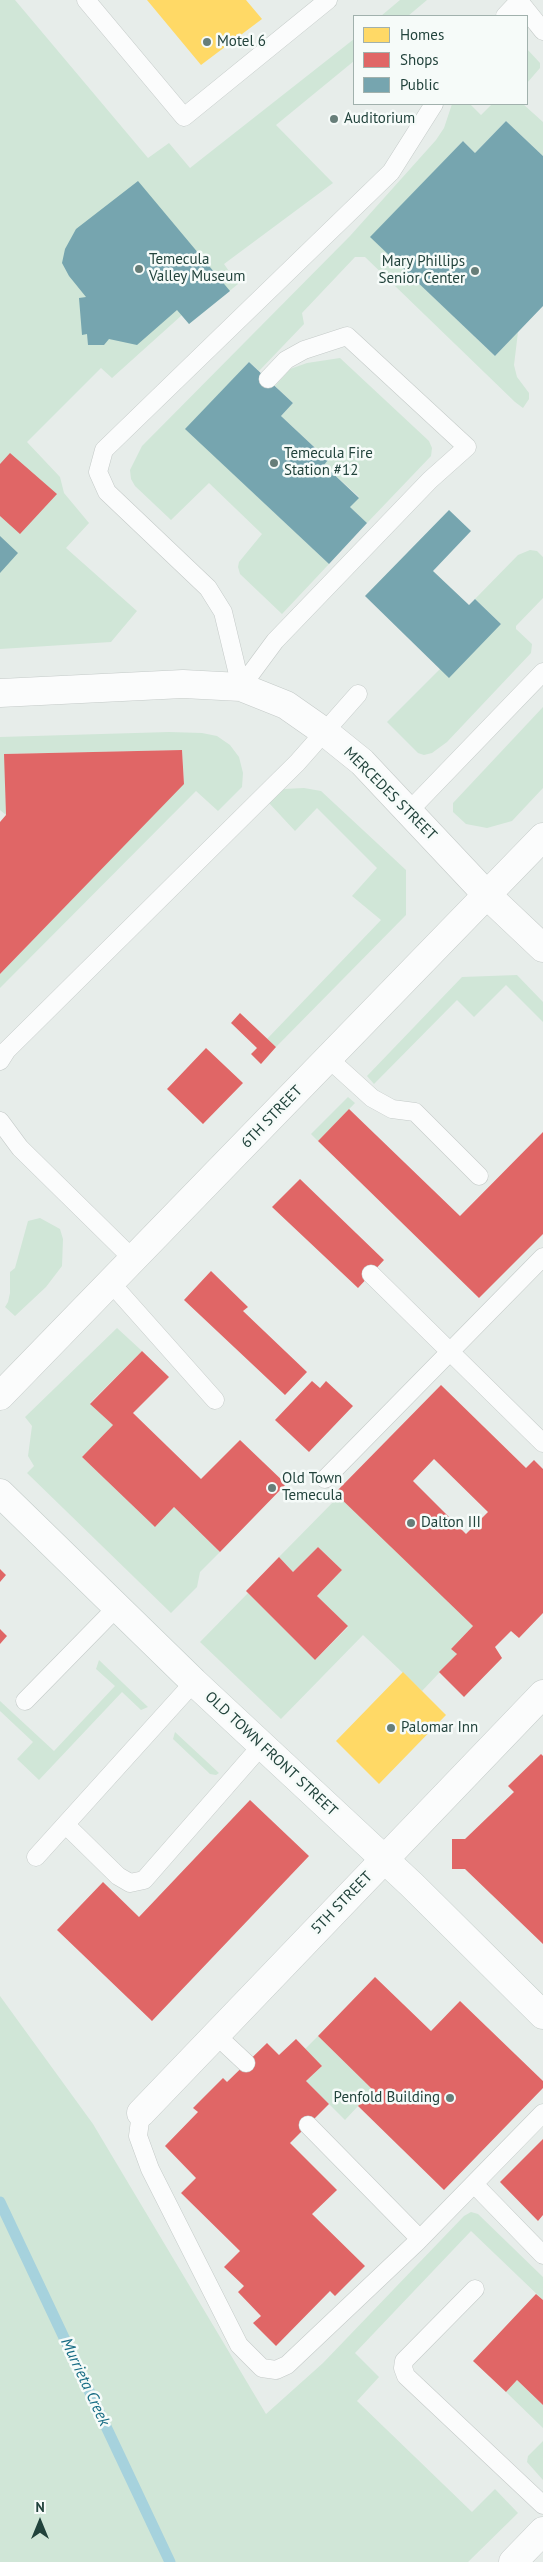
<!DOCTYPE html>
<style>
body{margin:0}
#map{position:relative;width:543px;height:2562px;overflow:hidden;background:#e7edea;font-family:"PT Sans",sans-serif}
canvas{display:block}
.legend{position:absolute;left:353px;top:15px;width:175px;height:90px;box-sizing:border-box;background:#f6fbf9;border:1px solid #a1b1ad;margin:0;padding:6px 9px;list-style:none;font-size:15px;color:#22433c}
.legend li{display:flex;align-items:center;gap:10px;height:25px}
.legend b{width:25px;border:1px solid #a1b1ad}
.north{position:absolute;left:15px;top:2497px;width:50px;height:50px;-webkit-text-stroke:4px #f6fbf9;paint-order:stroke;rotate:0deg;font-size:14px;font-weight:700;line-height:20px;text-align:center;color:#22433c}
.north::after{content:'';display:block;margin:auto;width:18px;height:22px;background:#22433c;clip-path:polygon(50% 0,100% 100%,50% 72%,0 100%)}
</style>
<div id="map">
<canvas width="543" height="2562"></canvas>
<ul class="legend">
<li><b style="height:14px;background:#ffd966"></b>Homes</li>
<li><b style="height:14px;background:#e06666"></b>Shops</li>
<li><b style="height:14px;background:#76a5af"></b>Public</li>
</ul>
<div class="north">N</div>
</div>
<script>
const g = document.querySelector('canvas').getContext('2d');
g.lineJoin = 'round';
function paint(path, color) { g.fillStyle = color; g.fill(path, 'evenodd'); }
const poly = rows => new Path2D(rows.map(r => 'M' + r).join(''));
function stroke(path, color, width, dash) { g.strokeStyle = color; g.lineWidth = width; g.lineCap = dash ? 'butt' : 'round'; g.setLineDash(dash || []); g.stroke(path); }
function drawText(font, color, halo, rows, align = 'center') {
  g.font = font + ' "PT Sans",sans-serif'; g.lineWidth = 5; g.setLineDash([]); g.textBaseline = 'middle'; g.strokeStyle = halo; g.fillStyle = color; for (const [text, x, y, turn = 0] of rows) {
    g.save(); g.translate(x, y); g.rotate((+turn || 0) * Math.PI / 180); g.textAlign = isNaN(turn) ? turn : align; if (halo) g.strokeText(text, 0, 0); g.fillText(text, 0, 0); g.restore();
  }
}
paint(poly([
 [0,0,15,0,148,158,169,143,190,168,354,39,354,61,276,125,333,183,224,264,238,284,189,324,182,315,112,378,101,368,27,442,60,477,64,493,89,523,66,548,137,611,111,642,0,649],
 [400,0,427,0,408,16,381,16],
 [527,49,540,63,540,68,527,83],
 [452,104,470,104,481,115,492,104,523,104,543,122,543,156,506,121,475,153,463,141,371,237,495,356,518,332,514,365,517,377,529,393,529,399,523,408,515,402,365,257,355,257,302,313,304,324,259,371,249,362,186,429,329,564,282,614,240,574,238,567,239,562,262,534,209,483,171,520,135,486,131,479,130,470,142,446,350,236,436,140,444,128],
 [340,358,429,441,432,448,431,456,367,523,350,507,359,497,324,465,328,460,281,416,293,403,275,386,290,369,307,363],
 [530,550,537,551,543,557,543,598,516,626,516,629,532,644,531,653,447,742,432,753,424,755,418,753,387,722,440,669,501,624,475,599,518,555],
 [543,707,543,788,512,821,487,828,466,824,453,812,453,803],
 [169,732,202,733,217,736,230,745,239,757,243,773,242,787,218,811,196,791,0,988,0,974,184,783,182,750,5,754,6,815,0,810,0,737],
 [304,788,321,791,406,870,406,915,276,1047,267,1039,381,920,352,896,377,868,317,808,295,831,269,803,284,789],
 [517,975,543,1002,543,1022,506,985,474,1017,457,1000,374,1084,367,1076,462,977],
 [348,1097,355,1103,318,1141,311,1134],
 [40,1218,60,1229,63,1239,62,1266,46,1287,15,1316,5,1307,8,1302,10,1293,10,1272,15,1268,28,1221],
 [117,1328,142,1351,90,1403,113,1425,82,1457,155,1527,174,1507,220,1552,200,1572,197,1587,171,1613,27,1473,34,1466,28,1456,32,1426,25,1417],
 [339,1496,473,1626,451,1649,457,1654,422,1691,363,1635,281,1719,200,1642,248,1593,315,1660,348,1627,317,1596,342,1570,318,1547,293,1572,279,1557],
 [99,1660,148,1707,141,1710,122,1692,39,1780,17,1759,33,1742,0,1711,0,1701,54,1751,115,1686,96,1669],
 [175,1732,219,1773,216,1775,210,1774,173,1739],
 [0,1996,93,2124,266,2414,323,2363,464,2216,471,2212,478,2214,543,2277,543,2300,471,2231,355,2353,379,2377,357,2401,472,2512,495,2489,518,2513,468,2562,0,2562],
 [318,2036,373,2090,345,2120,306,2081,322,2066,305,2049],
 [517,2380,543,2405,543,2428,506,2392],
 [543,2441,543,2480,527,2462,528,2456]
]), '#d0e6d7');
paint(poly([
 [147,0,246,0,262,19,201,65],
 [403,1672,446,1715,379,1784,336,1741]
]), '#ffd966');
paint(poly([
 [10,453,57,494,20,534,0,516,0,464],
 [182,750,184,784,0,974,0,822,6,815,4,754],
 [240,1013,276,1047,261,1064,251,1054,257,1048,231,1023],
 [206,1048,243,1083,203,1124,167,1089],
 [349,1109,460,1216,543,1132,543,1234,479,1298,318,1141],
 [300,1179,384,1260,358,1288,272,1207],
 [211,1271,248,1307,243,1311,307,1372,285,1395,184,1300],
 [142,1351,169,1377,133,1413,201,1479,240,1440,286,1484,220,1552,174,1507,155,1527,82,1457,113,1425,90,1404],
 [312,1381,320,1388,326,1381,353,1406,309,1452,275,1420],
 [441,1385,526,1468,534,1460,543,1469,543,1613,519,1638,511,1631,495,1647,502,1658,464,1697,439,1672,457,1654,451,1649,473,1626,335,1493],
 [434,1459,488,1512,466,1534,413,1481],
 [318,1547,342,1570,317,1596,348,1626,315,1660,246,1591,279,1557,293,1572],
 [0,1569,6,1575,0,1582],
 [0,1629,7,1636,0,1644],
 [541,1754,543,1756,543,1944,465,1869,452,1869,452,1839,465,1839,514,1792,508,1786],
 [250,1800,309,1856,152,2021,57,1930,103,1882,139,1917],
 [375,1977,431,2031,460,2001,543,2081,543,2088,444,2190,358,2106,373,2090,318,2036],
 [296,2039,322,2066,306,2081,329,2104,290,2143,337,2190,312,2214,365,2266,335,2296,330,2291,276,2346,253,2323,261,2316,238,2292,244,2286,224,2267,240,2251,181,2193,196,2178,165,2146,198,2112,193,2108,223,2078,227,2082,267,2043,279,2055],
 [543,2139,543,2215,538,2221,500,2182],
 [536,2294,543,2300,543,2405,517,2380,506,2392,473,2361]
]), '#e06666');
paint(poly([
 [506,121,543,156,543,306,495,356,370,237,463,141,475,153],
 [138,181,230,291,189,324,177,310,137,345,109,339,104,345,88,345,87,334,82,335,79,298,86,297,69,276,62,263,65,249,76,229],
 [249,362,293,403,281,416,328,460,324,465,359,498,350,507,367,523,329,564,185,429],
 [449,510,471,531,433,571,469,605,475,599,501,624,449,678,365,596],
 [0,536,18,553,0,573]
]), '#76a5af');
stroke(poly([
 [0,2202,170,2562]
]), '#a6d2dd', 11);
const service = poly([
 [86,0,184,117,328,0],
 [505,16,519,1,543,31],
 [241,687,223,612,208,588,107,492,98,472,104,450,391,172,434,104],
 [241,687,275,641,430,480,467,447,347,336,304,350,286,360,268,379],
 [409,811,543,672],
 [329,1059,372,1098,392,1109,415,1112,479,1176],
 [0,1061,7,1050,297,763,358,694],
 [0,1121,20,1148,133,1259],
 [371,1274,543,1443],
 [111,1283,215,1400],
 [325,1479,543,1257],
 [25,1701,117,1607],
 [66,1825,118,1876,130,1883,144,1880,262,1745],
 [36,1857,194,1682],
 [216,2035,246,2063],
 [141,2113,138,2136,150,2169,239,2345,262,2368,276,2370,287,2365,417,2242,543,2113],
 [308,2125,420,2239],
 [474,2184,543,2255],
 [475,2289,404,2361,403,2368,406,2376,543,2505]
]);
const minor = poly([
 [0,1396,543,837],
 [141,2113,543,1694],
 [513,2562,543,2531]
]);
const tertiary = poly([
 [0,693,183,684,241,687,286,705,326,733,362,762,488,896,543,948]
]);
const secondary = poly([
 [0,1493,194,1682,412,1885,543,2015]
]);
stroke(service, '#c4cac8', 19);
stroke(minor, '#c4cac8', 29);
stroke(tertiary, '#c4cac8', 29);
stroke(secondary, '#c2cbc8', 29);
stroke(service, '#fbfcfc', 18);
stroke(minor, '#fbfcfc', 28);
stroke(tertiary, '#fbfcfc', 28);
stroke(secondary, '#fbfcfc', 28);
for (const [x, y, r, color] of [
 [207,42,5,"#677e79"],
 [334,119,5,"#677e79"],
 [139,269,5,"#677e79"],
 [475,271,5,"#677e79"],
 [274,463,5,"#677e79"],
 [272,1488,5,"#677e79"],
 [411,1523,5,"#677e79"],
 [391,1728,5,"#677e79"],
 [450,2098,5,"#677e79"]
]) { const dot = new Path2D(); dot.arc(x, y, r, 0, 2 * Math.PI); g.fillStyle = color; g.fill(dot); stroke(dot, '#f6fbf9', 2); }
drawText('15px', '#22433c', '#f6fbf9', [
 ["Motel 6",217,42],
 ["Auditorium",344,119],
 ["Temecula",149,260],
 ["Valley Museum",149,277],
 ["Mary Phillips",465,262,"right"],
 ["Senior Center",465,279,"right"],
 ["Temecula Fire",284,454],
 ["Station #12",284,471],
 ["Old Town",282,1479],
 ["Temecula",282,1496],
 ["Dalton III",421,1523],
 ["Palomar Inn",401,1728],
 ["Penfold Building",440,2098,"right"]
], 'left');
drawText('15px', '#22433c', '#f6fbf9', [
 ["MERCEDES STREET",390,794,45],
 ["6TH STREET",272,1117,-46],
 ["OLD TOWN FRONT STREET",271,1754,43],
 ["5TH STREET",342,1903,-46]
]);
drawText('italic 16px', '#176c84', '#f6fbf9', [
 ["Murrieta Creek",85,2382,65]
]);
</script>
